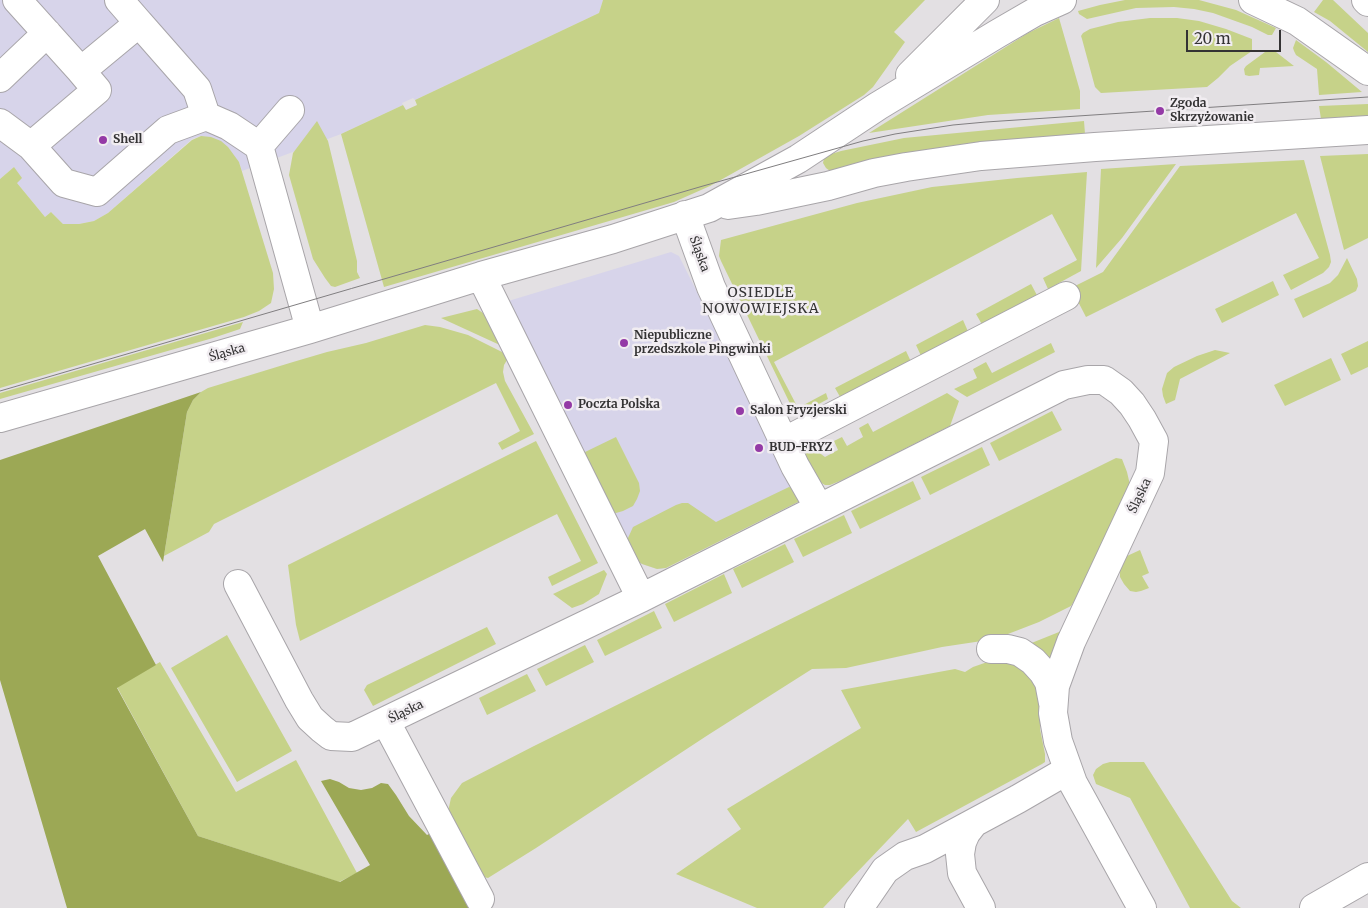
<!DOCTYPE html>
<meta charset="utf-8">
<style>
body{margin:0}
#map{position:relative;width:1368px;height:908px;overflow:hidden;background:#e3e0e3;font-family:Merriweather,serif}
canvas{display:block}
.scale{position:absolute;left:1186px;top:30px;width:95px;height:22px;box-sizing:border-box;border:2px solid #343334;border-top:0;padding-left:6px;font-size:15px;line-height:18px;white-space:nowrap;color:#343334;-webkit-text-stroke:4px #f1edf1;paint-order:stroke}
</style>
<div id="map">
<canvas width="1368" height="908"></canvas>
<div class="scale">20 m</div>
</div>
<script>
const g = document.querySelector('canvas').getContext('2d');
g.lineJoin = 'round';
function paint(path, color) { g.fillStyle = color; g.fill(path, 'evenodd'); }
const poly = rows => new Path2D(rows.map(r => 'M' + r).join(''));
function stroke(path, color, width, dash) { g.strokeStyle = color; g.lineWidth = width; g.lineCap = dash ? 'butt' : 'round'; g.setLineDash(dash || []); g.stroke(path); }
function drawText(font, color, halo, rows, align = 'center') {
  g.font = font + ' Merriweather,serif'; g.lineWidth = 5; g.setLineDash([]); g.textBaseline = 'middle'; g.strokeStyle = halo; g.fillStyle = color; for (const [text, x, y, turn = 0] of rows) {
    g.save(); g.translate(x, y); g.rotate((+turn || 0) * Math.PI / 180); g.textAlign = isNaN(turn) ? turn : align; if (halo) g.strokeText(text, 0, 0); g.fillText(text, 0, 0); g.restore();
  }
}
paint(poly([
 [0,0,603,0,599,13,415,100,413,98,402,103,403,105,341,134,242,171,239,162,201,136,192,139,184,146,108,213,94,221,79,224,63,224,51,212,45,217,17,183,14,167,0,179],
 [671,252,679,256,798,494,795,504,662,569,657,569,642,564,634,559,505,302]
]), '#d7d4ea');
paint(poly([
 [603,0,925,0,894,32,905,42,873,87,864,95,799,136,710,186,674,202,384,287,341,134,403,105,406,110,417,105,415,100,599,13],
 [1125,0,1199,0,1236,10,1276,28,1272,35,1268,35,1252,27,1213,13,1194,9,1174,7,1136,8,1087,19,1079,14,1078,11,1100,5],
 [1323,0,1333,0,1368,33,1368,52,1330,21,1314,12],
 [1059,18,1080,91,1080,109,988,115,869,133,1028,33],
 [1150,18,1177,18,1199,21,1226,29,1252,39,1252,51,1230,66,1218,78,1207,87,1101,93,1095,87,1082,39,1081,36,1083,33,1090,29,1118,22],
 [1296,40,1326,62,1362,92,1319,95,1317,69,1296,55,1294,51,1293,48],
 [1270,50,1276,52,1294,66,1260,68,1259,75,1249,76,1245,75,1244,69,1246,66,1265,52],
 [1368,104,1368,116,1321,119,1319,106],
 [317,121,328,141,357,261,357,272,360,278,335,287,331,286,325,278,313,259,289,175,293,153],
 [1084,121,1085,134,980,143,904,153,871,159,834,170,830,171,826,168,823,163,824,158,828,155,841,151,904,138],
 [201,136,211,137,221,141,228,147,239,162,273,273,274,289,271,303,259,311,244,317,0,388,0,179,14,167,22,178,17,183,45,217,51,212,63,224,79,224,94,221,108,213,192,140],
 [1368,154,1368,238,1344,250,1320,156],
 [1304,160,1330,255,1331,262,1329,267,1323,273,1291,290,1283,275,1319,258,1296,213,1086,317,1071,288,1103,272,1180,166],
 [1176,164,1122,238,1096,268,1101,169],
 [1087,172,1081,271,1048,289,1043,278,1077,260,1052,214,774,362,798,408,826,393,828,399,796,416,721,261,719,256,721,240,857,203,932,187,1017,178],
 [1347,258,1357,279,1358,286,1356,291,1303,318,1294,299,1330,283,1338,275],
 [1273,281,1279,295,1222,323,1215,309],
 [1031,284,1039,299,984,328,976,314],
 [477,309,486,315,502,346,441,318],
 [963,320,970,336,923,360,916,345],
 [243,322,240,329,213,338,0,399,0,393],
 [425,325,440,327,468,335,504,353,507,360,504,365,503,372,505,381,534,434,502,450,498,443,520,431,496,383,214,524,209,532,164,556,187,412,193,400,201,392,208,388,293,362,327,352,366,343],
 [1368,341,1368,367,1351,375,1341,354],
 [1051,343,1055,352,967,397,954,389,977,378,973,369,986,362,992,373],
 [1215,350,1230,353,1180,379,1175,400,1166,404,1163,396,1162,389,1167,373,1174,367,1197,356],
 [906,351,913,366,843,402,835,388],
 [1331,358,1341,380,1285,406,1274,385],
 [947,393,959,401,950,426,840,481,830,485,825,485,820,482,802,455,803,448,806,443,825,457,838,450,834,441,842,437,847,446,863,437,859,428,868,423,873,432],
 [1052,411,1062,430,999,461,990,443],
 [616,437,639,483,640,491,637,499,633,506,623,511,616,513,611,512,583,453],
 [536,441,598,563,552,586,548,577,581,561,557,514,300,641,296,625,288,565],
 [982,447,990,465,930,495,921,477],
 [1116,458,1122,459,1127,472,1130,485,1075,600,1071,606,1039,622,995,639,942,647,846,668,812,669,708,735,536,848,488,878,479,876,449,820,449,807,451,798,462,783,534,746],
 [913,481,921,499,860,529,851,511],
 [789,487,794,489,798,499,798,502,666,568,657,569,642,564,634,559,627,547,628,538,633,527,676,505,682,503,688,503,716,522],
 [844,515,852,533,803,557,794,539],
 [785,544,794,562,742,588,733,569],
 [1140,550,1149,573,1142,576,1149,588,1141,591,1136,592,1130,591,1124,584,1120,577,1120,569,1127,556],
 [604,570,607,574,599,594,583,604,572,608,553,594],
 [724,574,732,593,674,622,665,604],
 [654,611,662,628,605,656,597,640],
 [487,627,496,644,373,706,364,690,367,685],
 [1064,630,1049,666,1024,646],
 [227,635,292,751,237,782,171,668],
 [585,645,594,662,546,686,537,669],
 [996,659,1024,663,1042,697,1040,729,1045,754,1045,762,1042,764,916,832,908,819,823,908,757,908,676,874,741,829,727,809,861,728,841,690,955,669,965,672,973,667],
 [160,662,236,792,296,760,357,873,339,882,198,836,117,687],
 [527,674,536,691,487,715,479,698],
 [1110,762,1144,762,1232,901,1241,908,1190,908,1130,798,1096,784,1093,775,1096,769,1103,764]
]), '#c6d289');
paint(poly([
 [201,392,193,400,187,412,163,562,145,529,98,556,156,665,117,688,198,836,340,882,370,865,321,781,330,779,339,782,349,788,361,790,372,788,381,783,388,784,396,795,409,816,427,835,431,833,488,908,67,908,0,680,0,460]
]), '#9ca855');
const minor = poly([
 [17,0,81,71],
 [119,0,139,23],
 [1253,0,1297,21,1368,71],
 [1366,0,1368,2],
 [910,75,985,0],
 [0,78,47,33],
 [290,110,259,146,310,329],
 [206,116,168,130,97,192,64,183,31,146,97,90,81,71,139,23,197,89,206,116,229,126,259,146],
 [0,123,31,146],
 [728,205,756,201,828,186,874,173,906,167,981,156,1095,147,1368,130],
 [685,215,711,287,795,466,819,508],
 [481,276,641,598],
 [0,418,310,329,481,276,613,239,709,208,798,159,878,106,997,34,1035,12,1062,0],
 [785,441,1066,296],
 [238,584,299,700,310,718,322,729,331,736,352,737,641,598,1064,385,1088,380,1104,380,1121,392,1132,404,1142,419,1154,441,1150,473,1071,642,1055,686,1053,713,1058,741,1073,783,1142,908],
 [991,649,1008,649,1020,652,1033,661,1043,672,1049,682,1053,703],
 [386,722,480,899],
 [973,824,966,833,962,842,960,854,962,873,981,908],
 [859,908,885,870,905,856,925,849,1018,799,1068,770],
 [1314,908,1368,877]
]);
stroke(minor, '#a8a5a9', 30);
stroke(minor, '#fff', 28);
stroke(poly([
 [0,391,703,186,863,141,895,134,953,125,986,122,1368,97]
]), '#807e80', 1);
for (const [x, y, r, color] of [
 [1160,111,5,"#943aa6"],
 [103,140,5,"#943aa6"],
 [624,343,5,"#943aa6"],
 [568,405,5,"#943aa6"],
 [740,411,5,"#943aa6"],
 [759,448,5,"#943aa6"]
]) { const dot = new Path2D(); dot.arc(x, y, r, 0, 2 * Math.PI); g.fillStyle = color; g.fill(dot); stroke(dot, '#f1edf1', 2); }
drawText('bold 12px', '#343334', '#f1edf1', [
 ["Zgoda",1170,104],
 ["Skrzyżowanie",1170,118],
 ["Shell",113,140],
 ["Niepubliczne",634,336],
 ["przedszkole Pingwinki",634,350],
 ["Poczta Polska",578,405],
 ["Salon Fryzjerski",750,411],
 ["BUD-FRYZ",769,448]
], 'left');
drawText('12px', '#343334', '#f1edf1', [
 ["Śląska",699,254,70],
 ["Śląska",227,353,-16],
 ["Śląska",1140,496,-65],
 ["Śląska",406,712,-26]
]);
g.letterSpacing = '1px';
drawText('14px', '#343334', '#f1edf1', [
 ["OSIEDLE",761,293],
 ["NOWOWIEJSKA",761,309]
]);
g.letterSpacing = '0px';
</script>
